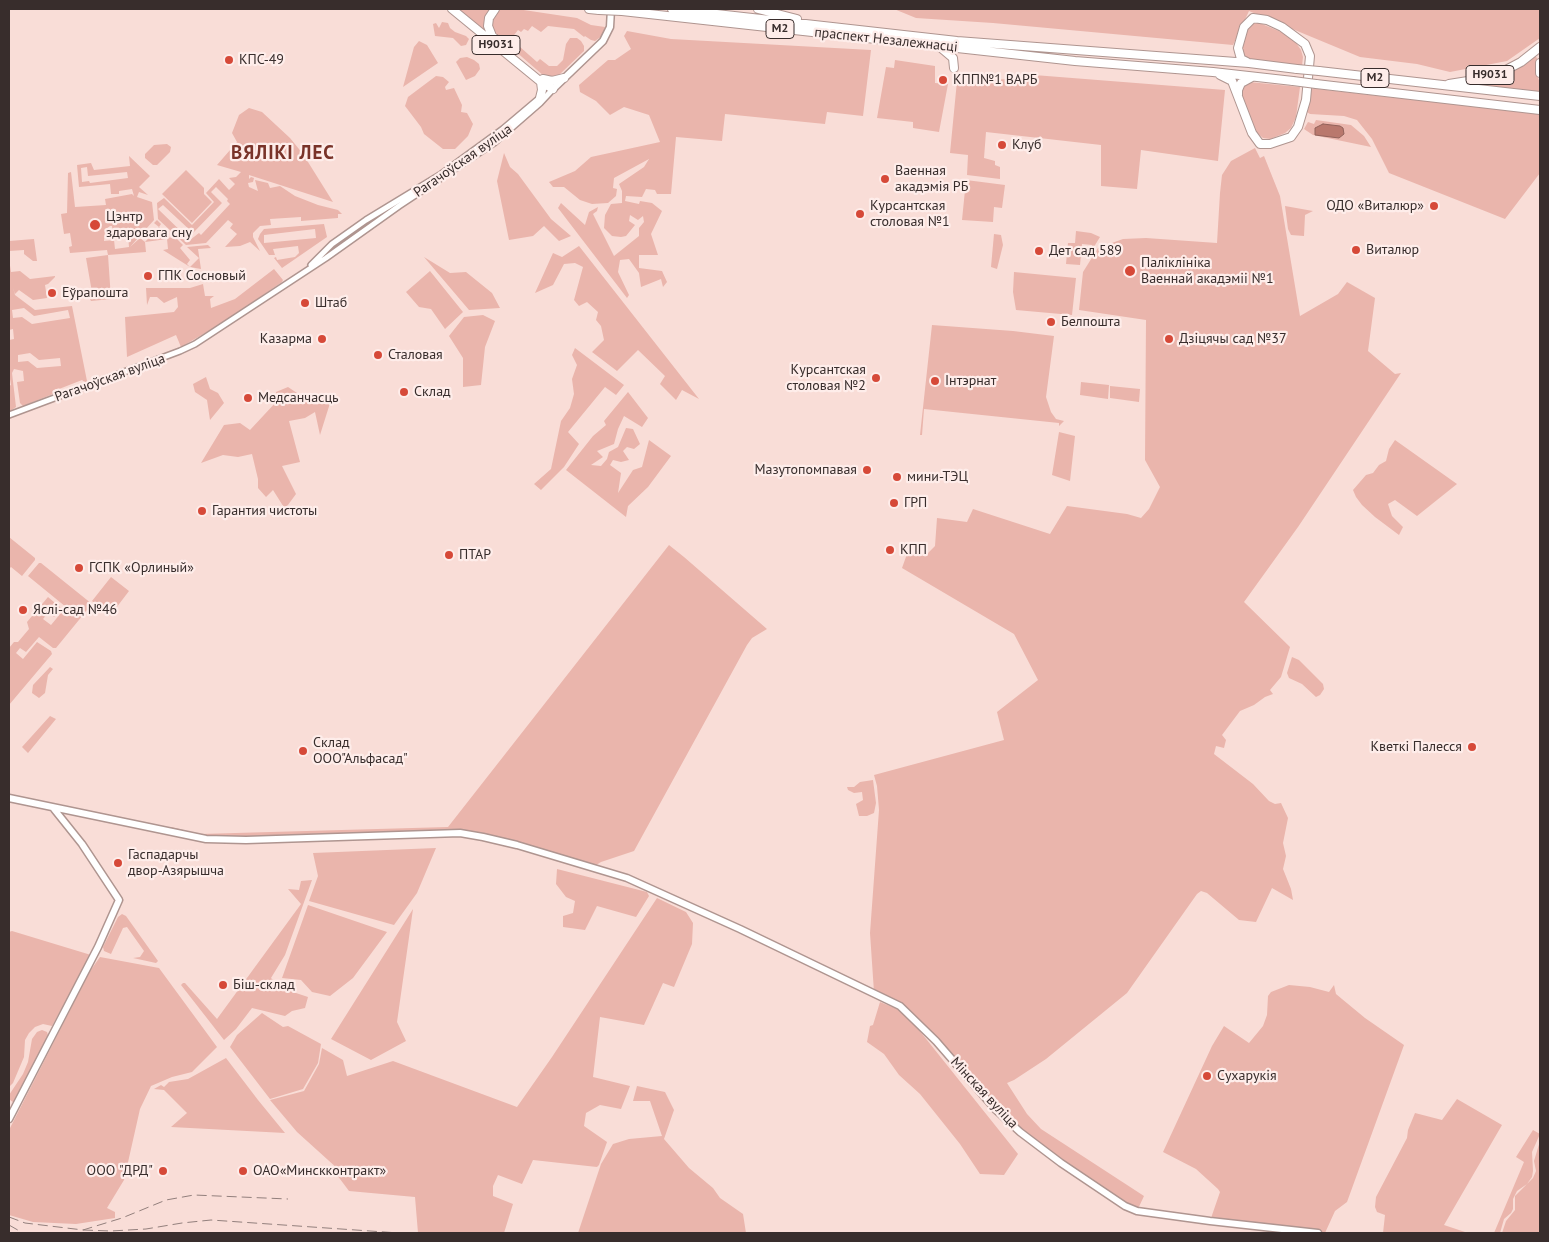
<!DOCTYPE html>
<meta charset="utf-8">
<style>
body{margin:0}
#map{position:relative;width:1549px;height:1242px;overflow:hidden;background:#f9ddd7;font-family:"PT Sans",sans-serif}
canvas{display:block}
.frame{position:absolute;inset:0;border:10px solid #382d2c;pointer-events:none}
</style>
<div id="map">
<canvas width="1549" height="1242"></canvas>
<div class="frame"></div>
</div>
<script>
const g = document.querySelector('canvas').getContext('2d');
g.lineJoin = 'round';
function paint(path, color) { g.fillStyle = color; g.fill(path, 'evenodd'); }
const poly = rows => new Path2D(rows.map(r => 'M' + r).join(''));
function stroke(path, color, width, dash) { g.strokeStyle = color; g.lineWidth = width; g.lineCap = dash ? 'butt' : 'round'; g.setLineDash(dash || []); g.stroke(path); }
function drawText(font, color, halo, rows, align = 'center') {
  g.font = font + ' "PT Sans",sans-serif'; g.lineWidth = 4.5; g.setLineDash([]); g.textBaseline = 'middle'; g.strokeStyle = halo; g.fillStyle = color; for (const [text, x, y, turn = 0] of rows) {
    g.save(); g.translate(x, y); g.rotate((+turn || 0) * Math.PI / 180); g.textAlign = isNaN(turn) ? turn : align; if (halo) g.strokeText(text, 0, 0); g.fillText(text, 0, 0); g.restore();
  }
}
paint(poly([
 [456,9,490,9,486,14,485,22,491,37],
 [501,9,517,9,577,18,591,25,605,27,602,36,595,41,591,40,585,36,584,37,574,29,548,26,541,32,532,26,528,31,524,29,521,32,518,30,511,39,537,62,540,59,549,66,557,66,563,60,566,44,570,38,577,38,581,41,584,46,584,51,558,76,556,78,547,77,545,75,544,76,493,32,492,28,492,16],
 [894,9,1540,9,1540,38,1507,61,1450,72,1417,64,1360,57,1249,11,1233,45,993,23,916,18],
 [442,22,448,23,450,28,455,32,466,36,469,39,466,45,461,46,453,38,435,36,433,24,436,23,439,28],
 [1257,22,1286,34,1294,40,1301,50,1303,57,1302,66,1248,61,1245,59,1241,51,1245,32,1252,23],
 [627,31,671,39,871,50,863,116,827,112,825,124,725,114,722,141,676,137,671,194,657,194,655,190,646,189,642,197,626,196,625,201,639,204,640,201,652,203,662,211,651,234,658,255,639,255,639,268,662,271,667,282,663,287,661,279,641,287,639,273,629,259,620,260,618,272,629,295,627,298,558,208,561,203,585,225,589,212,598,207,597,211,593,214,614,256,639,236,639,228,644,222,643,216,638,220,630,215,629,221,635,225,626,236,621,237,612,236,604,228,605,215,611,204,622,203,622,191,619,184,644,167,649,159,614,178,613,188,617,189,616,196,608,203,592,204,580,200,564,187,553,187,549,182,575,171,591,157,660,142,649,115,624,107,610,115,596,101,580,92,579,85,608,60,615,60,631,49,624,36],
 [419,41,427,45,438,63,403,87,414,47],
 [1535,56,1537,58,1535,70,1540,83,1540,92,1469,84,1505,75,1516,70],
 [467,57,474,60,479,64,480,69,475,76,466,80,456,62,460,58],
 [895,60,935,66,935,83,948,84,939,132,913,128,913,122,877,118,886,67,894,68],
 [1034,75,1225,90,1218,161,1141,150,1137,189,1101,186,1101,145,986,132,984,158,995,161,995,165,1000,167,1000,179,967,175,968,155,950,153,957,81,990,85,991,79,1035,80],
 [436,76,443,77,449,82,445,87,446,90,454,88,462,105,461,112,467,113,473,124,468,136,455,149,443,149,424,134,421,127,405,106,408,97],
 [1249,82,1300,87,1296,117,1291,128,1285,133,1270,139,1263,138,1256,132,1241,98,1241,88,1245,84],
 [1309,88,1540,114,1540,173,1505,219,1389,173,1372,139,1357,120,1344,116,1310,114,1307,112],
 [249,108,262,112,290,138,303,154,333,202,249,175,249,179,251,177,254,178,253,182,248,183,249,187,258,191,255,180,268,183,270,188,280,186,295,196,318,205,338,210,342,214,338,214,338,218,301,221,301,217,270,219,271,225,260,226,253,233,253,237,260,251,250,242,240,246,225,247,237,234,230,228,233,224,228,220,206,243,186,245,158,219,157,203,164,198,192,225,214,202,206,193,219,179,229,190,235,184,229,178,236,177,241,172,217,165,237,142,232,133,239,115],
 [216,187,228,199,227,201,230,204,201,235,199,233,190,240,158,209,163,205,193,233,222,203,211,192],
 [1316,120,1351,125,1364,136,1371,147,1313,135,1304,129,1308,122,1314,124],
 [167,144,171,147,170,152,157,165,153,165,145,158,145,154,154,145],
 [1255,148,1260,158,1264,156,1280,196,1300,316,1338,294,1347,282,1375,298,1368,351,1395,374,1401,373,1298,527,1244,602,1290,647,1281,677,1270,690,1273,694,1265,697,1254,705,1240,711,1222,735,1226,740,1224,748,1216,746,1214,754,1253,784,1269,801,1275,804,1281,803,1288,818,1283,843,1286,856,1283,869,1291,889,1293,900,1272,888,1256,922,1239,920,1207,893,1201,891,1197,894,1127,993,1046,1059,1014,1080,1007,1083,1027,1114,1041,1129,1144,1196,1137,1211,1130,1209,1020,1132,912,1016,874,992,870,933,879,810,877,786,874,775,1004,740,997,712,1038,680,1014,634,902,568,907,554,925,556,935,546,937,518,967,522,973,509,1050,534,1067,506,1127,514,1141,518,1149,509,1160,487,1145,460,1146,320,1079,310,1083,272,1098,248,1123,239,1146,238,1217,243,1220,193,1222,175,1231,161],
 [504,153,510,167,518,174,551,219,571,236,559,241,544,226,533,236,509,240,497,181],
 [129,156,150,176,139,187,148,195,139,192,137,197,152,202,154,220,130,247,140,238,145,242,159,227,154,223,157,220,161,224,159,227,170,238,173,235,183,245,180,248,190,260,187,264,190,267,199,258,187,247,208,245,211,248,198,249,201,269,190,267,163,250,168,249,167,239,145,242,146,252,108,255,111,299,91,301,90,299,93,298,86,258,108,255,107,250,70,253,69,247,72,246,70,233,64,234,61,214,67,213,68,173,71,172,75,207,106,205,105,199,132,194,134,196,132,189,119,191,119,194,111,194,110,184,79,187,77,165,91,163,94,170,130,166],
 [87,167,88,176,127,172,128,178,90,183,89,181,82,182,81,168],
 [110,226,112,226,113,234,115,236,128,235,129,247,115,249,114,240,104,241,105,230],
 [186,170,204,188,204,194,212,202,192,223,162,194],
 [966,180,1005,185,1002,208,994,207,993,222,962,220],
 [1285,206,1313,211,1305,215,1304,236,1291,235,1288,229],
 [324,224,327,237,282,268,274,258,276,257,277,260,295,257,299,253,298,246,273,249,275,255,269,255,258,239,260,234,264,229],
 [315,229,316,238,264,243,264,235],
 [1076,231,1091,233,1100,237,1092,250,1092,245,1082,244,1080,265,1066,264,1068,243,1075,243],
 [994,234,1001,235,1003,245,997,269,991,267],
 [34,239,37,261,33,261,24,254,24,250,9,251,9,241],
 [579,246,699,399,682,390,676,400,660,384,665,376,638,350,617,371,592,352,604,340,601,326,596,320,598,312,587,302,579,306,574,300,583,267,575,263,564,264,553,285,535,293,553,253,562,257],
 [424,257,450,273,466,272,492,293,500,308,469,310],
 [9,259,11,272,20,271,30,279,55,276,55,277,48,284,45,285,47,298,33,300,19,290,15,294,13,288,15,295,35,310,72,306,87,381,86,383,82,380,54,391,53,394,23,406,20,403,17,382,24,381,23,371,14,369,12,373,16,407,9,412,9,386,11,385,9,373,9,340,14,339,13,329,9,330],
 [24,308,34,316,68,310,70,318,32,324,22,317,13,318,12,310],
 [30,353,39,360,60,358,61,366,37,368,28,361,18,362,18,355],
 [274,269,283,280,282,282,224,322,181,347,176,335,127,357,125,317,174,312,178,307,177,297,164,303,157,297,150,297,147,305,146,288,190,288,203,284,205,296,214,296,210,299,211,308,235,299],
 [430,271,463,312,445,329,431,309,419,307,406,292],
 [1014,272,1076,278,1072,315,1016,310,1013,292],
 [483,315,495,321,485,347,481,385,463,387,463,358,449,336,464,317],
 [932,325,1013,331,1054,336,1046,397,1051,412,1056,419,1064,421,1059,426,1059,423,924,409,922,435,920,435],
 [575,348,624,385,616,395,605,387,568,432,579,444,564,467,541,490,534,484,551,469,561,421,570,408,574,394,572,379,577,365,572,355],
 [206,377,210,389,218,393,224,403,210,420,207,400,195,392,193,384],
 [1081,382,1109,385,1108,399,1080,395],
 [1110,386,1140,389,1139,402,1110,398],
 [288,387,312,403,318,396,331,400,320,435,315,412,305,418,289,421,300,462,282,466,296,494,285,509,273,490,266,497,258,488,258,479,252,454,238,457,223,455,201,463,224,425,240,423,250,430,277,401,276,392],
 [628,392,648,418,642,427,624,416,618,429,614,444,597,451,603,457,591,465,601,466,607,459,609,452,618,447,626,428,633,429,640,444,634,449,627,447,623,451,629,460,621,462,613,460,610,465,621,473,618,493,633,470,642,467,649,440,671,456,648,487,628,506,626,517,566,470,593,436,606,425,604,421],
 [1059,432,1075,436,1070,481,1052,475],
 [1395,440,1457,484,1417,516,1395,500,1388,504,1392,516,1403,527,1399,535,1375,517,1362,505,1356,497,1353,490,1366,475,1373,473,1379,465,1386,461,1389,449],
 [9,537,35,558,35,560,22,576,11,567,9,569],
 [669,545,684,557,767,629,752,638,747,645,634,851,601,862,593,867,460,833,214,840,167,832,171,827,200,834,448,827],
 [39,563,41,563,92,604,56,648,53,648,39,637,26,652,20,648,16,653,23,659,37,642,51,651,52,654,9,705,9,648,14,642,18,642,29,629,27,622,48,597,61,608,54,617,48,613,43,619,51,625,66,607,28,576],
 [111,577,129,591,110,616,92,601],
 [1292,657,1299,660,1323,684,1324,689,1320,695,1316,697,1302,684,1289,678,1287,673],
 [50,667,53,669,48,675,45,693,39,698,32,693,33,685],
 [50,716,56,719,28,753,22,747],
 [873,780,876,803,874,813,867,816,859,816,856,804,863,800,862,792,854,793,848,790,847,787,854,787,860,782],
 [436,848,417,893,394,925,309,901,318,876,313,853],
 [557,869,647,892,649,896,636,917,597,906,585,930,563,927,563,916,573,913,575,901,566,897,556,884],
 [312,880,285,955,271,978,281,988,308,997,305,1008,292,1011,285,1016,252,1008,236,1029,224,1040,181,985,183,983,185,983,217,1019,301,904,288,889,299,890,301,881],
 [657,898,686,912,693,923,692,944,674,987,663,983,644,1025,600,1017,593,1077,630,1086,621,1109,600,1105,586,1113,584,1126,607,1142,599,1165,597,1167,533,1160,522,1184,498,1175,493,1186,493,1196,513,1204,504,1233,418,1233,415,1197,349,1191,337,1175,338,1169,297,1132,270,1100,304,1091,319,1064,322,1048,343,1060,347,1076,393,1061,517,1107,552,1057],
 [308,905,387,932,353,978,330,996,312,992,301,980,282,978],
 [413,909,397,1022,406,1041,371,1060,331,1039],
 [122,914,126,916,158,961,156,963,133,958,140,957,144,951,127,927,123,928,111,954,104,951,103,947,118,917],
 [12,931,91,955,52,1026,43,1024,35,1027,29,1033,25,1040,24,1057,13,1083,9,1087,9,932],
 [100,957,159,968,217,1047,192,1072,172,1077,151,1086,140,1109,124,1180,107,1208,115,1212,115,1218,76,1224,33,1222,9,1215,9,1130,90,971],
 [1289,985,1310,987,1329,992,1334,985,1336,994,1342,999,1365,1018,1404,1045,1347,1202,1335,1211,1325,1233,1210,1221,1220,1192,1218,1189,1196,1169,1163,1152,1212,1046,1224,1026,1249,1043,1263,1026,1267,1015,1268,996,1271,992],
 [880,1002,900,1010,919,1030,1018,1154,1004,1175,980,1174,960,1144,920,1094,899,1075,884,1054,867,1042,870,1026,873,1025],
 [262,1013,283,1027,288,1026,321,1044,318,1063,303,1089,270,1099,230,1047,237,1035],
 [42,1030,47,1032,48,1035,14,1103,9,1099,9,1095,23,1074,28,1062,32,1039,37,1032],
 [226,1058,258,1100,285,1133,171,1127,187,1113,164,1090,154,1089,161,1085,164,1087,169,1082,188,1079],
 [637,1086,665,1092,674,1110,664,1139,689,1168,713,1188,720,1198,743,1214,746,1233,578,1233,601,1164,613,1144,629,1139,662,1136,650,1101,633,1101],
 [1457,1099,1502,1125,1444,1225,1468,1233,1383,1233,1385,1215,1377,1212,1375,1207,1376,1197,1407,1138,1408,1130,1415,1113,1442,1120],
 [1533,1130,1540,1134,1532,1152,1533,1171,1532,1177,1527,1184,1517,1191,1513,1199,1513,1209,1511,1213,1504,1219,1500,1233,1494,1233,1524,1162,1516,1157],
 [1540,1141,1540,1233,1502,1233,1506,1221,1515,1210,1515,1196,1533,1178,1536,1171,1534,1161]
]), '#eab5ac');
const water = poly([
 [1323,124,1340,126,1343,128,1344,134,1339,138,1315,135,1315,128,1323,124]
]);
paint(water, '#b9786d');
stroke(water, '#92625a', 1);
const minor = poly([
 [311,265,332,244,366,220,440,175,503,129,542,96],
 [9,415,180,351,195,344,326,258,399,206,494,143,540,103,553,89]
]);
const major = poly([
 [553,89,603,41,610,27,611,9],
 [9,798,206,839,246,840,460,833,483,837,517,845,627,878,740,929,900,1006,936,1041,996,1110,1020,1132,1061,1163,1125,1206,1137,1211,1210,1221,1318,1233],
 [9,1119,98,947,119,900,82,844,54,809]
]);
const highway = poly([
 [452,9,541,82,553,89],
 [495,9,489,18,488,26,492,36,498,41],
 [589,9,599,10],
 [672,9,957,41,1249,63,1297,69],
 [758,9,797,19],
 [622,11,1075,61,1213,72,1293,81],
 [940,47,953,58,954,68],
 [1540,63,1540,73],
 [1319,71,1540,96],
 [1220,75,1232,81,1252,133,1260,144,1270,144,1291,137,1298,127,1306,100,1310,56,1305,44,1282,27,1267,20,1253,18,1244,27,1238,48,1241,59,1247,62],
 [543,79,552,81,564,78],
 [1316,84,1540,110],
 [1449,84,1468,81,1502,72,1521,62,1540,47],
 [1238,95,1238,90,1241,83,1252,77],
 [540,98,542,90,541,82]
]);
stroke(minor, '#af9590', 8);
stroke(major, '#af9590', 9);
stroke(highway, '#af9590', 10);
stroke(minor, '#fff', 5);
stroke(major, '#fff', 6);
stroke(highway, '#fff', 8);
stroke(poly([
 [9,1217,25,1223,83,1230,122,1218,166,1200,194,1195,288,1199],
 [9,1225,23,1233],
 [83,1230,111,1231,146,1229,182,1223,211,1220,399,1233]
]), '#927f7c', 1, [10, 5]);
const highwayBridge = poly([
 [599,10,622,11],
 [1297,69,1319,71],
 [1293,81,1316,84]
]);
stroke(highwayBridge, '#af9590', 10, []);
stroke(highwayBridge, '#fff', 8);
for (const [x, y, r, color] of [
 [229,60,5,"#d64938"],
 [943,80,5,"#d64938"],
 [1002,145,5,"#d64938"],
 [885,179,5,"#d64938"],
 [1434,206,5,"#d64938"],
 [860,214,5,"#d64938"],
 [95,225,6,"#d64938"],
 [1356,250,5,"#d64938"],
 [1039,251,5,"#d64938"],
 [1130,271,6,"#d64938"],
 [148,276,5,"#d64938"],
 [52,293,5,"#d64938"],
 [305,303,5,"#d64938"],
 [1051,322,5,"#d64938"],
 [322,339,5,"#d64938"],
 [1169,339,5,"#d64938"],
 [378,355,5,"#d64938"],
 [876,378,5,"#d64938"],
 [935,381,5,"#d64938"],
 [404,392,5,"#d64938"],
 [248,398,5,"#d64938"],
 [867,470,5,"#d64938"],
 [897,477,5,"#d64938"],
 [894,503,5,"#d64938"],
 [202,511,5,"#d64938"],
 [890,550,5,"#d64938"],
 [449,555,5,"#d64938"],
 [79,568,5,"#d64938"],
 [23,610,5,"#d64938"],
 [1472,747,5,"#d64938"],
 [303,751,5,"#d64938"],
 [118,863,5,"#d64938"],
 [223,985,5,"#d64938"],
 [1207,1076,5,"#d64938"],
 [163,1171,5,"#d64938"],
 [243,1171,5,"#d64938"]
]) { const dot = new Path2D(); dot.arc(x, y, r, 0, 2 * Math.PI); g.fillStyle = color; g.fill(dot); stroke(dot, '#feedea', 2); }
for (const [x, y, w] of [
 [780,29,28],
 [496,45,48],
 [1490,75,48],
 [1375,78,28]
]) { const box = new Path2D(); box.roundRect(x - w / 2, y - 9.5, w, 19, 4); g.fillStyle = '#feedea'; g.fill(box); stroke(box, '#382d2c', 1); }
drawText('bold 12px', '#382d2c', null, [
 ["М2",780,29],
 ["Н9031",496,45],
 ["Н9031",1490,75],
 ["М2",1375,78]
]);
drawText('14px', '#382d2c', '#feedea', [
 ["праспект Незалежнасці",886,40,6],
 ["Рагачоўская вуліца",463,161,-35],
 ["Рагачоўская вуліца",110,378,-20],
 ["Мінская вуліца",984,1093,47]
]);
drawText('14px', '#382d2c', '#feedea', [
 ["КПС-49",239,60],
 ["КПП№1 ВАРБ",953,80],
 ["Клуб",1012,145],
 ["Ваенная",895,171],
 ["акадэмія РБ",895,187],
 ["Курсантская",870,206],
 ["столовая №1",870,222],
 ["ОДО «Виталюр»",1424,206,"right"],
 ["Цэнтр",106,217],
 ["здаровага сну",106,233],
 ["Виталюр",1366,250],
 ["Дет сад 589",1049,251],
 ["Паліклініка",1141,263],
 ["Ваеннай акадэміі №1",1141,279],
 ["ГПК Сосновый",158,276],
 ["Еўрапошта",62,293],
 ["Штаб",315,303],
 ["Белпошта",1061,322],
 ["Казарма",312,339,"right"],
 ["Дзіцячы сад №37",1179,339],
 ["Сталовая",388,355],
 ["Курсантская",866,370,"right"],
 ["столовая №2",866,386,"right"],
 ["Інтэрнат",945,381],
 ["Склад",414,392],
 ["Медсанчасць",258,398],
 ["Мазутопомпавая",857,470,"right"],
 ["мини-ТЭЦ",907,477],
 ["ГРП",904,503],
 ["Гарантия чистоты",212,511],
 ["КПП",900,550],
 ["ПТАР",459,555],
 ["ГСПК «Орлиный»",89,568],
 ["Яслі-сад №46",33,610],
 ["Склад",313,743],
 ["ООО\"Альфасад\"",313,759],
 ["Кветкі Палесся",1462,747,"right"],
 ["Гаспадарчы",128,855],
 ["двор-Азярышча",128,871],
 ["Біш-склад",233,985],
 ["Сухарукія",1217,1076],
 ["ООО \"ДРД\"",153,1171,"right"],
 ["ОАО«Минскконтракт»",253,1171]
], 'left');
g.letterSpacing = '1px';
drawText('bold 19px', '#793329', '#feedea', [
 ["ВЯЛІКІ ЛЕС",283,154]
]);
g.letterSpacing = '0px';
</script>
